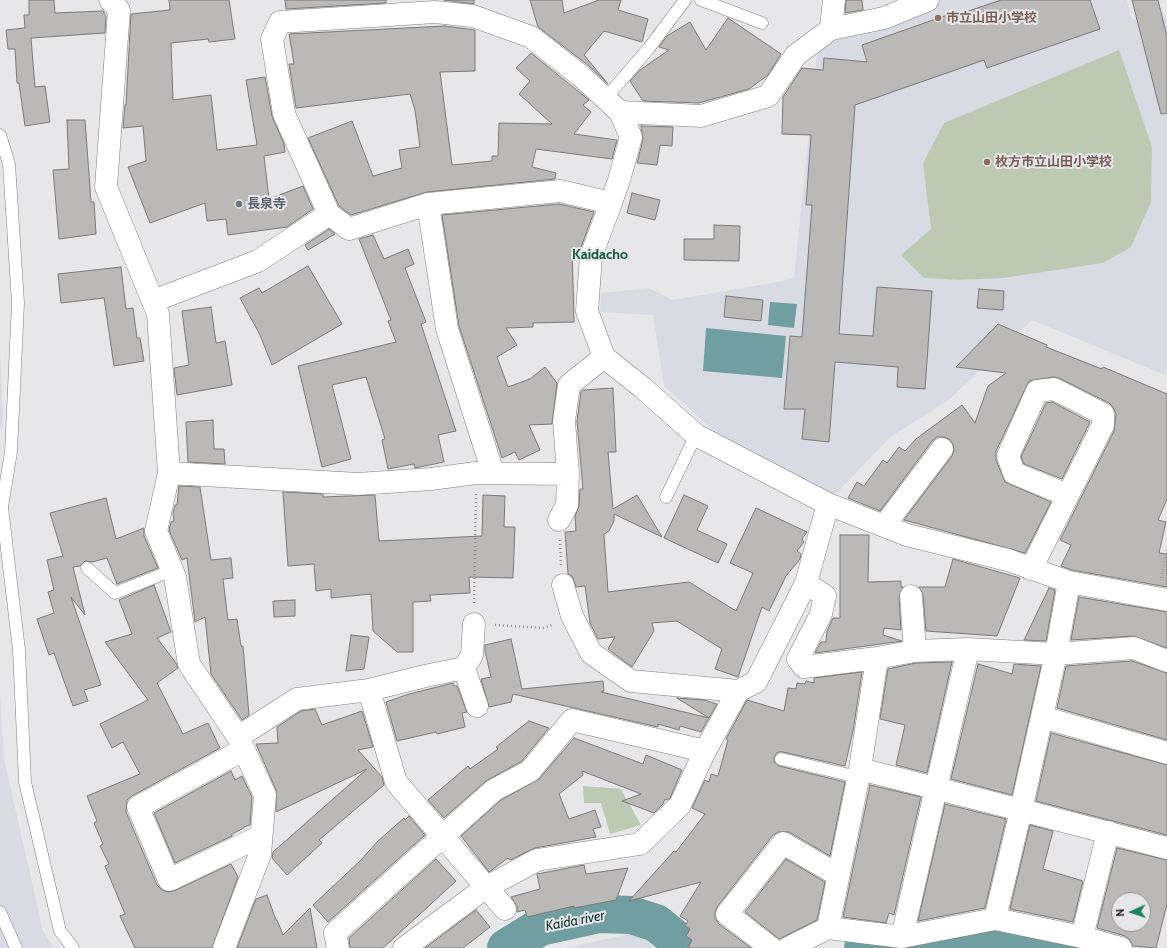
<!DOCTYPE html>
<meta charset="utf-8">
<style>
body{margin:0}
#map{position:relative;width:1167px;height:948px;overflow:hidden;background:#e7e7e9;font-family:Cabin,sans-serif}
canvas{display:block}
.north{position:absolute;left:1111px;top:892px;width:40px;height:40px;box-sizing:border-box;background:#e7e7e9;border:1px solid #939394;border-radius:50%;rotate:267deg;font-size:11px;font-weight:700;line-height:16px;text-align:center;color:#141415}
.north::after{content:'';display:block;margin:auto;width:14px;height:18px;background:#1d825c;clip-path:polygon(50% 0,100% 100%,50% 72%,0 100%)}
</style>
<div id="map">
<canvas width="1167" height="948"></canvas>
<div class="north">N</div>
</div>
<script>
const g = document.querySelector('canvas').getContext('2d');
g.lineJoin = 'round';
function paint(path, color) { g.fillStyle = color; g.fill(path, 'evenodd'); }
const poly = rows => new Path2D(rows.map(r => 'M' + r).join(''));
function stroke(path, color, width, dash) { g.strokeStyle = color; g.lineWidth = width; g.lineCap = dash ? 'butt' : 'round'; g.setLineDash(dash || []); g.stroke(path); }
function drawText(font, color, halo, rows, align = 'center') {
  g.font = font + ' Cabin,"Noto Sans JP",sans-serif'; g.lineWidth = 4; g.setLineDash([]); g.textBaseline = 'middle'; g.strokeStyle = halo; g.fillStyle = color; for (const [text, x, y, turn = 0] of rows) {
    g.save(); g.translate(x, y); g.rotate((+turn || 0) * Math.PI / 180); g.textAlign = isNaN(turn) ? turn : align; if (halo) g.strokeText(text, 0, 0); g.fillText(text, 0, 0); g.restore();
  }
}
paint(poly([
 [941,0,1127,0,1132,20,1163,12,1167,26,1167,367,1165,375,1032,320,950,399,889,438,834,496,722,438,664,386,653,315,600,312,601,293,649,288,672,300,783,281,794,277,818,46],
 [0,348,3,422,0,430],
 [0,694,4,759,43,931,54,948,0,948],
 [638,932,654,948,566,948]
]), '#d9dbe4');
paint(poly([
 [1119,50,1152,147,1151,202,1131,247,1103,263,1003,278,958,280,924,278,901,255,931,229,923,163,944,123],
 [583,786,621,789,641,825,610,834,601,803,584,803]
]), '#bccab4');
paint(poly([
 [770,302,797,304,794,328,768,325],
 [706,328,786,336,782,378,703,371]
]), '#719ea1');
stroke(poly([
 [506,948,540,927,599,914,631,915,656,923,687,948],
 [863,948,967,939,993,942,1063,942,1092,948]
]), '#719ea1', 38);
const building = poly([
 [29,0,54,0,55,13,103,11,106,17,105,33,31,38,35,87,45,86,50,122,25,126,19,83,17,83,15,49,8,49,6,30,25,28,24,15,29,15,29,0],
 [169,0,229,0,235,39,209,42,208,39,171,43,173,100,211,95,217,150,257,145,246,80,265,77,272,116,284,144,285,152,264,156,269,199,303,186,313,209,287,227,228,235,226,219,207,221,205,203,150,223,128,167,146,161,143,126,123,128,125,105,126,105,131,14,170,10,169,0],
 [285,0,386,0,386,3,286,9,285,0],
 [444,0,474,0,474,4,444,0],
 [530,0,562,0,564,13,599,0,621,0,618,10,648,19,642,42,604,31,584,55,608,84,589,66,538,27,530,0],
 [846,0,862,0,863,10,845,13,846,0],
 [1001,0,1090,0,1100,29,987,68,984,60,855,105,839,334,873,336,877,287,932,291,925,389,897,387,898,367,835,362,829,442,802,439,805,409,784,409,790,336,802,337,812,205,806,205,811,135,782,134,783,97,802,68,823,70,824,58,867,62,862,45,950,14,951,17,1001,0],
 [1132,0,1158,0,1167,37,1167,113,1161,114,1132,0],
 [728,18,781,54,768,75,749,89,699,103,643,101,630,81,640,70,669,50,659,47,667,36,690,22,706,50,728,18],
 [445,26,475,30,475,71,440,72,452,165,492,161,492,156,498,156,499,123,552,124,519,94,530,81,516,68,531,53,589,100,583,105,591,112,574,134,617,140,612,159,536,149,532,167,556,173,555,179,427,192,351,215,339,206,308,138,352,121,373,176,402,168,399,150,420,147,415,110,410,94,296,108,289,64,294,64,289,34,445,26],
 [67,120,85,120,91,202,94,202,96,234,59,239,53,170,69,169,67,120],
 [641,126,673,127,672,146,660,145,657,165,637,163,643,140,641,126],
 [632,193,660,200,655,220,627,213,632,193],
 [559,204,594,212,580,250,572,247,574,322,533,323,533,327,506,328,517,345,497,357,508,387,530,379,545,367,557,383,552,424,529,425,540,450,519,460,515,452,502,458,459,326,442,215,559,204],
 [714,225,740,226,739,261,684,260,684,239,714,239,714,225],
 [329,229,335,234,308,250,305,245,329,229],
 [373,235,384,259,408,249,414,264,405,268,426,322,421,324,456,431,438,435,444,462,415,468,414,464,388,469,382,440,385,439,366,377,332,385,351,459,322,467,298,366,396,342,388,321,391,320,359,239,373,235],
 [308,266,342,324,272,365,260,335,240,298,259,288,262,293,308,266],
 [121,267,126,309,133,308,137,338,140,338,144,361,114,366,104,298,61,303,58,274,121,267],
 [979,289,1004,291,1003,310,977,308,979,289],
 [726,296,763,300,761,321,724,317,726,296],
 [211,307,216,343,225,341,232,385,177,395,174,368,189,365,182,311,211,307],
 [998,324,1047,345,1046,347,1102,369,1103,367,1167,394,1167,499,1158,520,1166,522,1159,553,1167,554,1167,587,1072,570,1061,566,1071,545,1060,540,1114,431,1116,414,1113,407,1109,403,1059,378,1053,377,1029,381,996,451,996,460,1005,482,1051,502,1025,553,904,520,952,456,954,450,953,444,949,439,944,437,937,437,932,441,880,511,848,498,857,482,864,486,883,460,887,463,899,447,905,451,916,439,962,405,975,423,988,386,1006,373,956,367,998,324],
 [613,388,616,452,608,452,613,509,637,495,662,537,614,514,614,521,609,531,604,534,608,592,689,582,736,611,753,573,730,563,756,508,807,532,802,539,804,542,797,551,801,554,800,559,786,576,769,611,762,607,738,677,715,669,722,649,677,621,652,623,654,631,632,667,608,649,615,637,598,639,590,623,585,586,576,587,572,576,568,574,565,532,576,531,575,516,579,506,580,489,583,489,577,421,581,392,583,390,613,388],
 [1052,402,1090,422,1062,479,1024,464,1021,457,1046,403,1052,402],
 [213,420,214,449,224,449,225,464,188,462,186,422,213,420],
 [179,486,200,487,211,560,231,558,233,578,223,579,228,620,237,619,241,646,243,646,249,715,242,720,211,674,205,617,195,622,187,558,182,560,169,530,171,522,174,521,173,513,175,505,177,505,179,486],
 [283,492,323,494,323,497,375,495,379,541,482,536,483,495,505,496,504,527,515,527,513,578,469,577,470,593,430,595,431,601,413,602,413,652,397,652,373,631,371,594,331,598,331,589,316,591,314,564,288,566,283,492],
 [684,495,708,506,697,530,727,544,718,563,664,538,684,495],
 [106,498,116,539,144,528,144,536,158,568,117,584,107,558,92,562,85,561,80,566,73,567,85,615,71,597,101,685,84,690,88,701,73,706,54,653,49,655,37,619,54,613,48,592,54,590,47,560,63,556,50,513,106,498],
 [840,535,869,535,868,582,901,581,901,587,903,587,899,597,901,630,884,628,883,635,902,641,815,653,821,642,826,642,827,631,833,618,840,618,840,535],
 [953,559,1020,578,997,636,926,631,923,595,919,587,945,587,953,559],
 [154,585,171,632,157,638,176,663,178,668,157,683,183,734,208,723,220,748,132,796,127,800,126,812,157,885,162,890,168,892,174,891,231,864,238,877,212,948,135,948,120,916,125,914,105,866,109,864,100,846,103,844,94,823,97,821,87,796,140,774,123,742,112,748,100,724,148,700,105,642,132,634,119,600,154,585],
 [1049,588,1055,590,1046,641,1024,640,1049,588],
 [1079,597,1167,612,1167,648,1133,636,1071,640,1079,597],
 [295,600,295,616,274,617,273,601,295,600],
 [351,635,369,637,364,669,346,671,351,635],
 [511,639,522,689,603,681,604,691,601,692,709,718,701,732,680,726,679,730,658,724,658,727,513,694,511,702,489,707,481,679,491,677,485,651,485,645,511,639],
 [1132,661,1167,673,1167,740,1057,708,1066,666,1132,661],
 [952,662,927,773,896,765,905,725,880,719,888,669,916,663,952,662],
 [978,664,1012,674,1014,664,1041,666,1012,795,951,779,978,664],
 [862,672,853,731,845,766,783,752,778,752,774,757,774,762,779,766,845,782,830,856,789,832,778,832,773,835,717,907,715,912,715,918,719,924,751,948,688,948,692,940,686,936,690,929,685,926,688,921,680,916,701,882,629,901,674,851,676,852,705,814,692,808,705,780,709,782,711,774,718,776,728,740,726,739,747,700,784,711,788,688,796,689,797,683,805,684,806,681,814,683,814,678,862,672],
 [453,683,454,686,457,686,467,712,462,713,465,727,437,734,436,732,397,741,386,702,409,694,453,683],
 [677,698,704,700,717,704,709,718,677,698],
 [315,709,322,725,362,711,373,747,358,750,382,777,384,785,319,840,322,843,287,875,272,858,273,852,367,769,276,812,276,790,256,744,278,743,277,727,301,711,315,709],
 [529,721,549,728,522,761,486,781,444,818,428,800,468,766,470,769,498,749,496,747,529,721],
 [1051,733,1167,765,1167,835,1036,801,1051,733],
 [574,738,643,764,646,755,682,770,670,798,667,800,665,799,663,804,654,813,622,801,641,794,582,771,583,775,559,794,569,819,595,810,601,827,593,829,596,837,535,848,510,860,508,858,489,872,461,836,501,800,539,779,574,738],
 [231,771,235,780,242,776,252,797,250,825,244,827,244,828,232,834,232,836,175,863,154,813,231,771],
 [870,785,921,797,894,915,889,913,886,923,843,917,870,785],
 [945,804,1006,819,985,908,918,921,945,804],
 [409,816,425,835,328,922,313,905,360,861,378,841,404,818,405,820,409,816],
 [1030,825,1053,831,1043,869,1083,881,1073,922,1010,909,1030,825],
 [1117,848,1167,860,1167,904,1156,948,1133,946,1130,940,1125,936,1097,928,1117,848],
 [1119,900,1143,900,1143,924,1119,924,1119,900],
 [436,859,456,881,383,948,350,948,349,938,436,859],
 [786,859,825,882,817,920,779,939,745,912,786,859],
 [584,865,586,874,628,868,616,900,574,908,574,906,527,917,525,910,517,912,517,906,511,897,540,889,537,874,584,865],
 [267,895,276,920,277,920,283,935,310,908,317,948,237,948,256,899,267,895],
 [476,910,490,927,463,948,425,948,476,910]
]);
paint(building, '#bbb9b7');
stroke(building, '#7c7a78', 1);
const lane = poly([
 [701,0,762,23],
 [606,98,649,48,685,0],
 [0,135,9,164,18,303,11,452,2,507,19,650,25,782,60,931,73,948],
 [666,497,696,435],
 [87,568,115,593,173,570],
 [781,759,858,777],
 [0,912,16,948]
]);
const street = poly([
 [110,0,119,10,106,187,158,314,169,473,358,484,431,479,476,473,568,474,564,421,569,385,604,357],
 [831,29,834,0],
 [620,112,701,116,768,96,796,55,831,29,884,18,928,0],
 [611,203,560,191,428,204,349,229,329,214,284,114,272,39,280,22,435,12,473,16,531,37,581,76,620,112,631,137,619,180,611,203,591,256,587,311,604,357,643,388,696,435,828,504,907,535,1008,560,1069,582,1167,600],
 [428,204,447,329,493,473],
 [153,301,258,261,329,214],
 [169,473,156,531,175,577,189,664,238,737,297,699,369,690,396,782,505,909],
 [559,520,567,505,568,474],
 [884,526,942,449],
 [1031,569,1103,425,1103,414,1054,389,1037,391,1008,456,1014,473,1067,495],
 [1069,582,1056,654,1134,648,1167,661],
 [806,583,825,596,821,614,798,659,804,667,877,658,915,651,968,649,1056,654,1021,810,1167,848],
 [563,585,572,616,591,653,631,681,738,691],
 [911,596,915,651],
 [877,658,860,769,1021,810,995,919],
 [464,668,477,706],
 [369,690,425,676,464,668,472,655,474,624],
 [1042,717,1167,753],
 [243,750,138,807,169,880,261,836],
 [860,769,828,928,902,937,995,919,1082,937,1121,948],
 [902,937,968,649],
 [1082,937,1108,832],
 [224,948,260,854,265,795,238,737],
 [338,948,335,933,494,790,530,771,572,720,705,751],
 [404,948,485,888,537,860,640,844,680,805,705,751,738,691,756,682,806,583,828,504],
 [771,948,727,914,783,843,838,875],
 [788,948,828,928]
]);
stroke(lane, '#7f7f81', 13);
stroke(street, '#7f7f81', 23);
stroke(poly([
 [560,540,561,565],
 [1161,578,1167,549],
 [474,603,476,494],
 [495,625,543,628,552,625]
]), '#939395', 2.5, [1, 3]);
stroke(lane, '#fff', 12);
stroke(street, '#fff', 22);
for (const [x, y, r, color] of [
 [938,18,4,"#8d6e63"],
 [987,162,4,"#8d6e63"],
 [239,204,4,"#6b7280"]
]) { const dot = new Path2D(); dot.arc(x, y, r, 0, 2 * Math.PI); g.fillStyle = color; g.fill(dot); stroke(dot, '#e7e7e9', 1.5); }
drawText('bold 13px', '#785e54', '#e7e7e9', [
 ["市立山田小学校",946,18],
 ["枚方市立山田小学校",995,162]
], 'left');
drawText('bold 13px', '#5b616d', '#e7e7e9', [
 ["長泉寺",247,204]
], 'left');
drawText('bold 14px', '#13583d', '#e7e7e9', [
 ["Kaidacho",600,255]
]);
drawText('italic 14px', '#083639', '#e7e7e9', [
 ["Kaida river",575,921,-11]
]);
</script>
